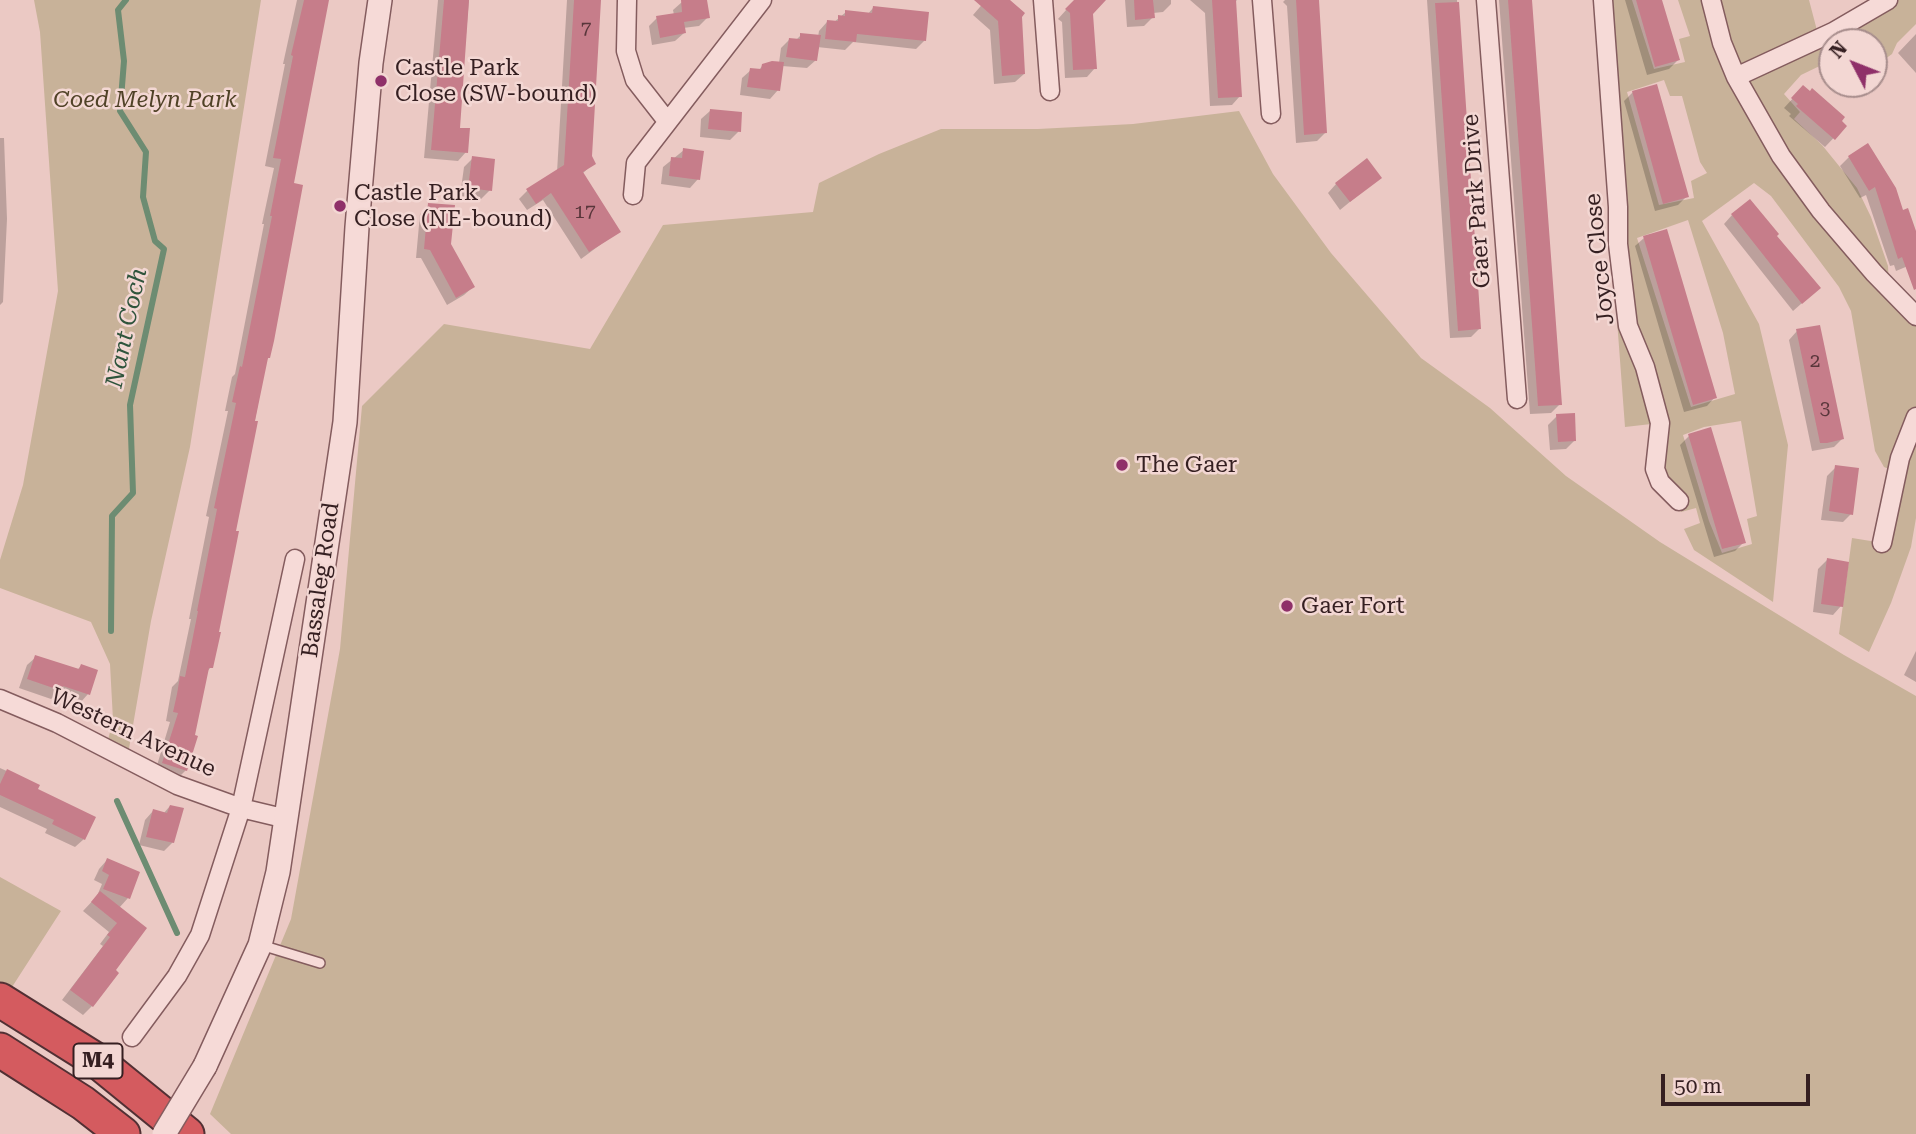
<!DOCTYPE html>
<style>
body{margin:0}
#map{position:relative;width:1916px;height:1134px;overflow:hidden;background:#ebc9c4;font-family:"Roboto Serif",serif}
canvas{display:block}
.north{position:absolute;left:1818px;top:28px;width:70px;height:70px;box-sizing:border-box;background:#f3d7d3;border:2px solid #a78d8c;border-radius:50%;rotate:312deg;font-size:19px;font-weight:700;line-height:28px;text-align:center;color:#351f21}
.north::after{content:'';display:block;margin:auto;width:24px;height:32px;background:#8f3069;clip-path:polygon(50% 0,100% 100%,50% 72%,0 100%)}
.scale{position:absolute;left:1661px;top:1074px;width:149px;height:32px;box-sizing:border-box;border:4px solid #351f21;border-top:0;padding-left:9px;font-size:21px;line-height:24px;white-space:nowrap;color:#351f21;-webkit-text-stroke:5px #f3d7d3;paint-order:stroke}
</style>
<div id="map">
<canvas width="1916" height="1134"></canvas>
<div class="north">N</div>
<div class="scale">50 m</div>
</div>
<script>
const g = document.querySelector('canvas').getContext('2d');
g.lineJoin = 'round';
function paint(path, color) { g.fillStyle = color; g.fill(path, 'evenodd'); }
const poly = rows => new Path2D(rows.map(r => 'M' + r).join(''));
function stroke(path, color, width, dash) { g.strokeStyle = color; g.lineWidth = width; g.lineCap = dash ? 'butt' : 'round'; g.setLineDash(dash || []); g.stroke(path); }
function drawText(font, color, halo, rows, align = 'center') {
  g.font = font + ' "Roboto Serif",serif'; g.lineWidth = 5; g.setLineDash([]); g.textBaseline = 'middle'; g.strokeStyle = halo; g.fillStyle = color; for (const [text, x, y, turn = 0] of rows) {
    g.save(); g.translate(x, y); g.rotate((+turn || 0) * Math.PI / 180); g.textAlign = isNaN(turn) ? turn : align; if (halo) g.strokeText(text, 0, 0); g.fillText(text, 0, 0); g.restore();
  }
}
paint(poly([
 [34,0,261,0,190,447,151,621,127,760,106,748,113,720,110,664,91,622,0,588,0,560,23,485,58,291,40,32],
 [1603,0,1632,0,1654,69,1685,62,1679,39,1690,36,1678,0,1809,0,1819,38,1888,0,1916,0,1916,24,1897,43,1892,54,1874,67,1874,42,1832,42,1832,60,1801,75,1784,94,1800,112,1794,119,1822,145,1857,188,1871,217,1888,266,1889,288,1916,307,1916,518,1911,547,1891,603,1869,652,1839,634,1852,538,1883,543,1896,472,1884,467,1875,451,1851,311,1839,287,1771,196,1754,183,1702,221,1759,324,1788,445,1773,602,1694,550,1684,529,1700,523,1696,508,1681,512,1679,501,1660,482,1660,423,1625,427,1617,320,1625,302],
 [1664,80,1670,96,1682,96,1700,162,1707,173,1691,181,1694,198,1659,205,1627,92],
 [1688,220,1723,333,1735,394,1691,407,1637,238],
 [1741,421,1757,516,1747,519,1752,544,1722,553,1709,521,1683,435,1704,427],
 [1239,111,1273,174,1331,253,1421,358,1490,408,1566,476,1660,542,1844,655,1916,696,1916,1134,231,1134,210,1114,291,919,340,649,362,406,444,324,590,349,663,225,813,212,819,183,879,154,941,129,1038,129,1133,124],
 [0,877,61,911,3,1001,0,999]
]), '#c8b299');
paint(poly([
 [297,0,328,0,292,184,269,357,266,361,234,532,211,667,206,673,186,770,177,779,155,772,170,722,166,721,172,687,178,681,191,619,189,619,209,517,206,516,228,411,225,411,232,377,235,374,264,224,262,224,274,168,265,166,285,64,283,64],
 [438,0,469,0,458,129,466,152,458,161,424,158],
 [567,0,599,0,590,156,594,163,582,174,619,231,581,259,543,200,527,210,519,199,527,191,557,172],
 [693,0,705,0,708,17,699,26,683,28,684,33,675,41,652,45,649,26,657,18,674,15,673,10,682,2],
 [986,0,1007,0,1020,16,1024,74,1015,82,994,84,990,30,973,15],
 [1075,0,1103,0,1092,13,1095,68,1087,77,1065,78,1062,22,1058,19],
 [1125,0,1171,0,1171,4,1163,12,1153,13,1153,17,1144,26,1127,27],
 [1190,0,1237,0,1234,3,1240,96,1232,105,1210,106,1205,13],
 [1285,0,1317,0,1326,132,1317,141,1296,143,1287,6,1283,2],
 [1427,0,1457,0,1480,328,1471,337,1450,338],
 [1499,0,1530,0,1560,404,1551,413,1530,414],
 [1625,0,1660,0,1678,60,1669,69,1647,75],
 [873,8,925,40,916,49,853,42,845,50,817,47,816,60,807,68,782,66,778,90,770,99,740,95,742,78,751,70,758,71,763,65,779,63,781,48,789,40,796,40,801,35,818,37,819,31,827,22,833,23,846,12,867,15],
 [1916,34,1916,73,1898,53],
 [1633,92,1687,196,1678,205,1655,211,1624,101],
 [1795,96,1845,126,1825,147,1789,116,1791,114,1784,108],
 [710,111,739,131,730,140,700,137,701,119],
 [0,138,4,138,7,219,3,302,0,305],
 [1868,146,1916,236,1916,259,1908,266,1896,271,1894,265,1890,266,1866,195,1860,198,1840,166,1849,157],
 [684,150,698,179,690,188,661,184,663,167],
 [473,158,490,190,481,199,460,196,464,167],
 [1379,178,1340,210,1328,193,1336,184],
 [429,205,473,287,464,295,447,305,421,258,416,258,420,214],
 [1732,215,1775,236,1810,296,1793,311,1724,224],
 [1644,238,1715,397,1707,406,1684,412,1635,246],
 [1797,331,1842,439,1834,447,1812,451,1789,340],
 [1557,416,1575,440,1566,449,1550,450,1548,425],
 [1689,436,1744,542,1735,551,1714,557,1680,445],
 [1836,467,1851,514,1843,522,1821,520,1827,476],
 [1827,560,1841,606,1833,615,1813,612,1818,569],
 [1916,651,1916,682,1904,675],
 [36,657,77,670,81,666,88,694,80,703,56,695,51,699,19,688,27,665],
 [0,768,38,785,36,790,84,839,75,847,45,833,47,829,0,807],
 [170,806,173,842,164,851,139,845,145,820,153,811,163,814],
 [107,860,128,898,119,908,114,971,92,1006,83,1015,62,1000,103,946,100,944,109,932,83,911,97,896,102,884,94,880,99,869]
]), '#0003');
stroke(poly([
 [111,631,112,516,133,493,130,405,164,249,155,241,143,197,146,152,120,111,124,61,118,10,126,0],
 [117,801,177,933]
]), '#6d8c72', 6);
paint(poly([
 [304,0,329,0,294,183,303,185,274,341,270,358,268,358,255,421,258,421,236,531,239,531,219,632,221,632,213,668,209,668,195,735,198,736,187,771,162,763,178,713,173,712,177,694,180,676,185,677,198,611,197,611,217,509,214,508,236,403,232,402,240,366,242,367,272,216,270,216,281,159,273,158,293,56,291,55],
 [444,0,469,0,460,128,470,128,468,153,431,150],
 [574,0,601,0,592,156,596,164,583,172,621,232,589,252,551,193,536,204,526,189,564,165],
 [681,0,707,0,710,18,684,22,686,33,660,38,656,16,682,12],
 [974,0,1010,0,1025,13,1022,17,1025,74,1002,76,998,21],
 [1074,0,1106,0,1093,14,1097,69,1073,70,1070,13,1065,9],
 [1134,0,1153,0,1155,18,1135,20],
 [1212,0,1236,0,1242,97,1218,98],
 [1296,0,1319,0,1327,133,1304,135],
 [1508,0,1532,0,1562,405,1538,406],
 [1636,0,1662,0,1680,60,1655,67],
 [1459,2,1481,329,1458,331,1435,3],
 [873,6,929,12,926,41,857,34,856,42,825,39,827,20,838,21,838,15,845,16,845,10,872,13],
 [800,33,821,35,817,61,786,57,789,38,800,39],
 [772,61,784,62,780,91,747,87,750,68,761,69,762,64],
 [1657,84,1689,197,1663,204,1632,91],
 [1803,85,1810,91,1812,88,1845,117,1842,121,1847,126,1835,140,1796,106,1798,104,1791,98],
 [710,109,742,112,741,132,708,129],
 [1868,143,1896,188,1903,210,1908,208,1916,231,1916,289,1914,290,1902,257,1898,259,1875,187,1869,191,1848,156],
 [683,148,704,151,700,180,669,176,671,157,682,158],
 [472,156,495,159,492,191,468,188],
 [1367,158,1382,178,1350,202,1335,183],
 [1750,199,1779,234,1777,236,1821,288,1802,304,1731,214],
 [428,203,455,205,451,244,475,287,456,298,430,250,424,249],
 [1667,229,1717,398,1693,405,1643,236],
 [1820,325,1844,439,1827,443,1820,443,1796,329],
 [1575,413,1576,441,1558,442,1556,414],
 [1711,427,1746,543,1722,549,1688,434],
 [1835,465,1859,468,1853,515,1829,511],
 [1827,558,1849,562,1843,607,1821,604],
 [35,655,79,669,81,664,98,670,90,695,63,686,62,691,27,679],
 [7,769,40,785,38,789,96,817,85,840,52,824,54,820,0,795,0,784],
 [170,805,184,808,174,843,146,837,153,809,167,813],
 [107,858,140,872,130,899,103,889,109,875,102,871],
 [100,891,147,928,116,970,119,973,93,1007,70,990,110,937,107,935,117,923,91,902]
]), '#c67d8a');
const service = poly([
 [261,945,320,963]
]);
const minor = poly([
 [627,0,626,51,635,80,667,121],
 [1043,0,1050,91],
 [1262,0,1271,114],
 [1486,0,1517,399],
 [1603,0,1618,207,1618,244,1628,326,1645,367,1660,423,1655,469,1660,482,1679,501],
 [1711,0,1722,43,1736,77,1781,156,1821,211,1874,273,1916,316],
 [1736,77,1833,32,1888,0],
 [633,195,636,163,762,0],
 [1882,543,1900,458,1916,417],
 [0,699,57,723,177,785,241,808,287,819],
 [132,1037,177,976,200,935,241,808,295,559]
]);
const tertiary = poly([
 [205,1066,260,945,278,872,345,422,357,227,371,63,380,0]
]);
const motorway = poly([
 [0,1000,96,1060,187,1134],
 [0,1050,83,1103,123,1134]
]);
stroke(service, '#845c5e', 12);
stroke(minor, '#845c5e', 21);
stroke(tertiary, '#845c5e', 26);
stroke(motorway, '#523034', 37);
stroke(service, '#f6dad7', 9);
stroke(minor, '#f6dad7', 18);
stroke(tertiary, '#f6dad7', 23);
stroke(motorway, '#d45b5f', 33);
const tertiaryBridge = poly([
 [164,1134,205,1066]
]);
stroke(tertiaryBridge, '#845c5e', 26, []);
stroke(tertiaryBridge, '#f6dad7', 23);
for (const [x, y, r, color] of [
 [381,81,7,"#8f3069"],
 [340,206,7,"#8f3069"],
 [1122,465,7,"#8f3069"],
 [1287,606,7,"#8f3069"]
]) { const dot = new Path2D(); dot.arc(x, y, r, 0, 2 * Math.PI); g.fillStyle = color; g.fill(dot); stroke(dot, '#f3d7d3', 2.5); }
drawText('19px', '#59363b', null, [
 ["7",586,29],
 ["17",585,212],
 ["2",1815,361],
 ["3",1825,408]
]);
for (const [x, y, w] of [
 [98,1061,49]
]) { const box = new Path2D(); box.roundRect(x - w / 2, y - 17.5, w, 35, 5); g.fillStyle = '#f3d7d3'; g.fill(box); stroke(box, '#351f21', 2); }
drawText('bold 21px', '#351f21', null, [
 ["M4",98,1061]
]);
drawText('23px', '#351f21', '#f3d7d3', [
 ["Castle Park",395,68],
 ["Close (SW-bound)",395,94],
 ["Castle Park",354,193],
 ["Close (NE-bound)",354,219],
 ["The Gaer",1136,465],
 ["Gaer Fort",1301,606]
], 'left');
drawText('italic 23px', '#504227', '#f3d7d3', [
 ["Coed Melyn Park",145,100]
]);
drawText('23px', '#351f21', '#f3d7d3', [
 ["Gaer Park Drive",1477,201,-94],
 ["Joyce Close",1600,259,-96],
 ["Bassaleg Road",321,580,-82],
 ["Western Avenue",133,733,25]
]);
drawText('italic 24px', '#2f543c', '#f3d7d3', [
 ["Nant Coch",127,328,-78]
]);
</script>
